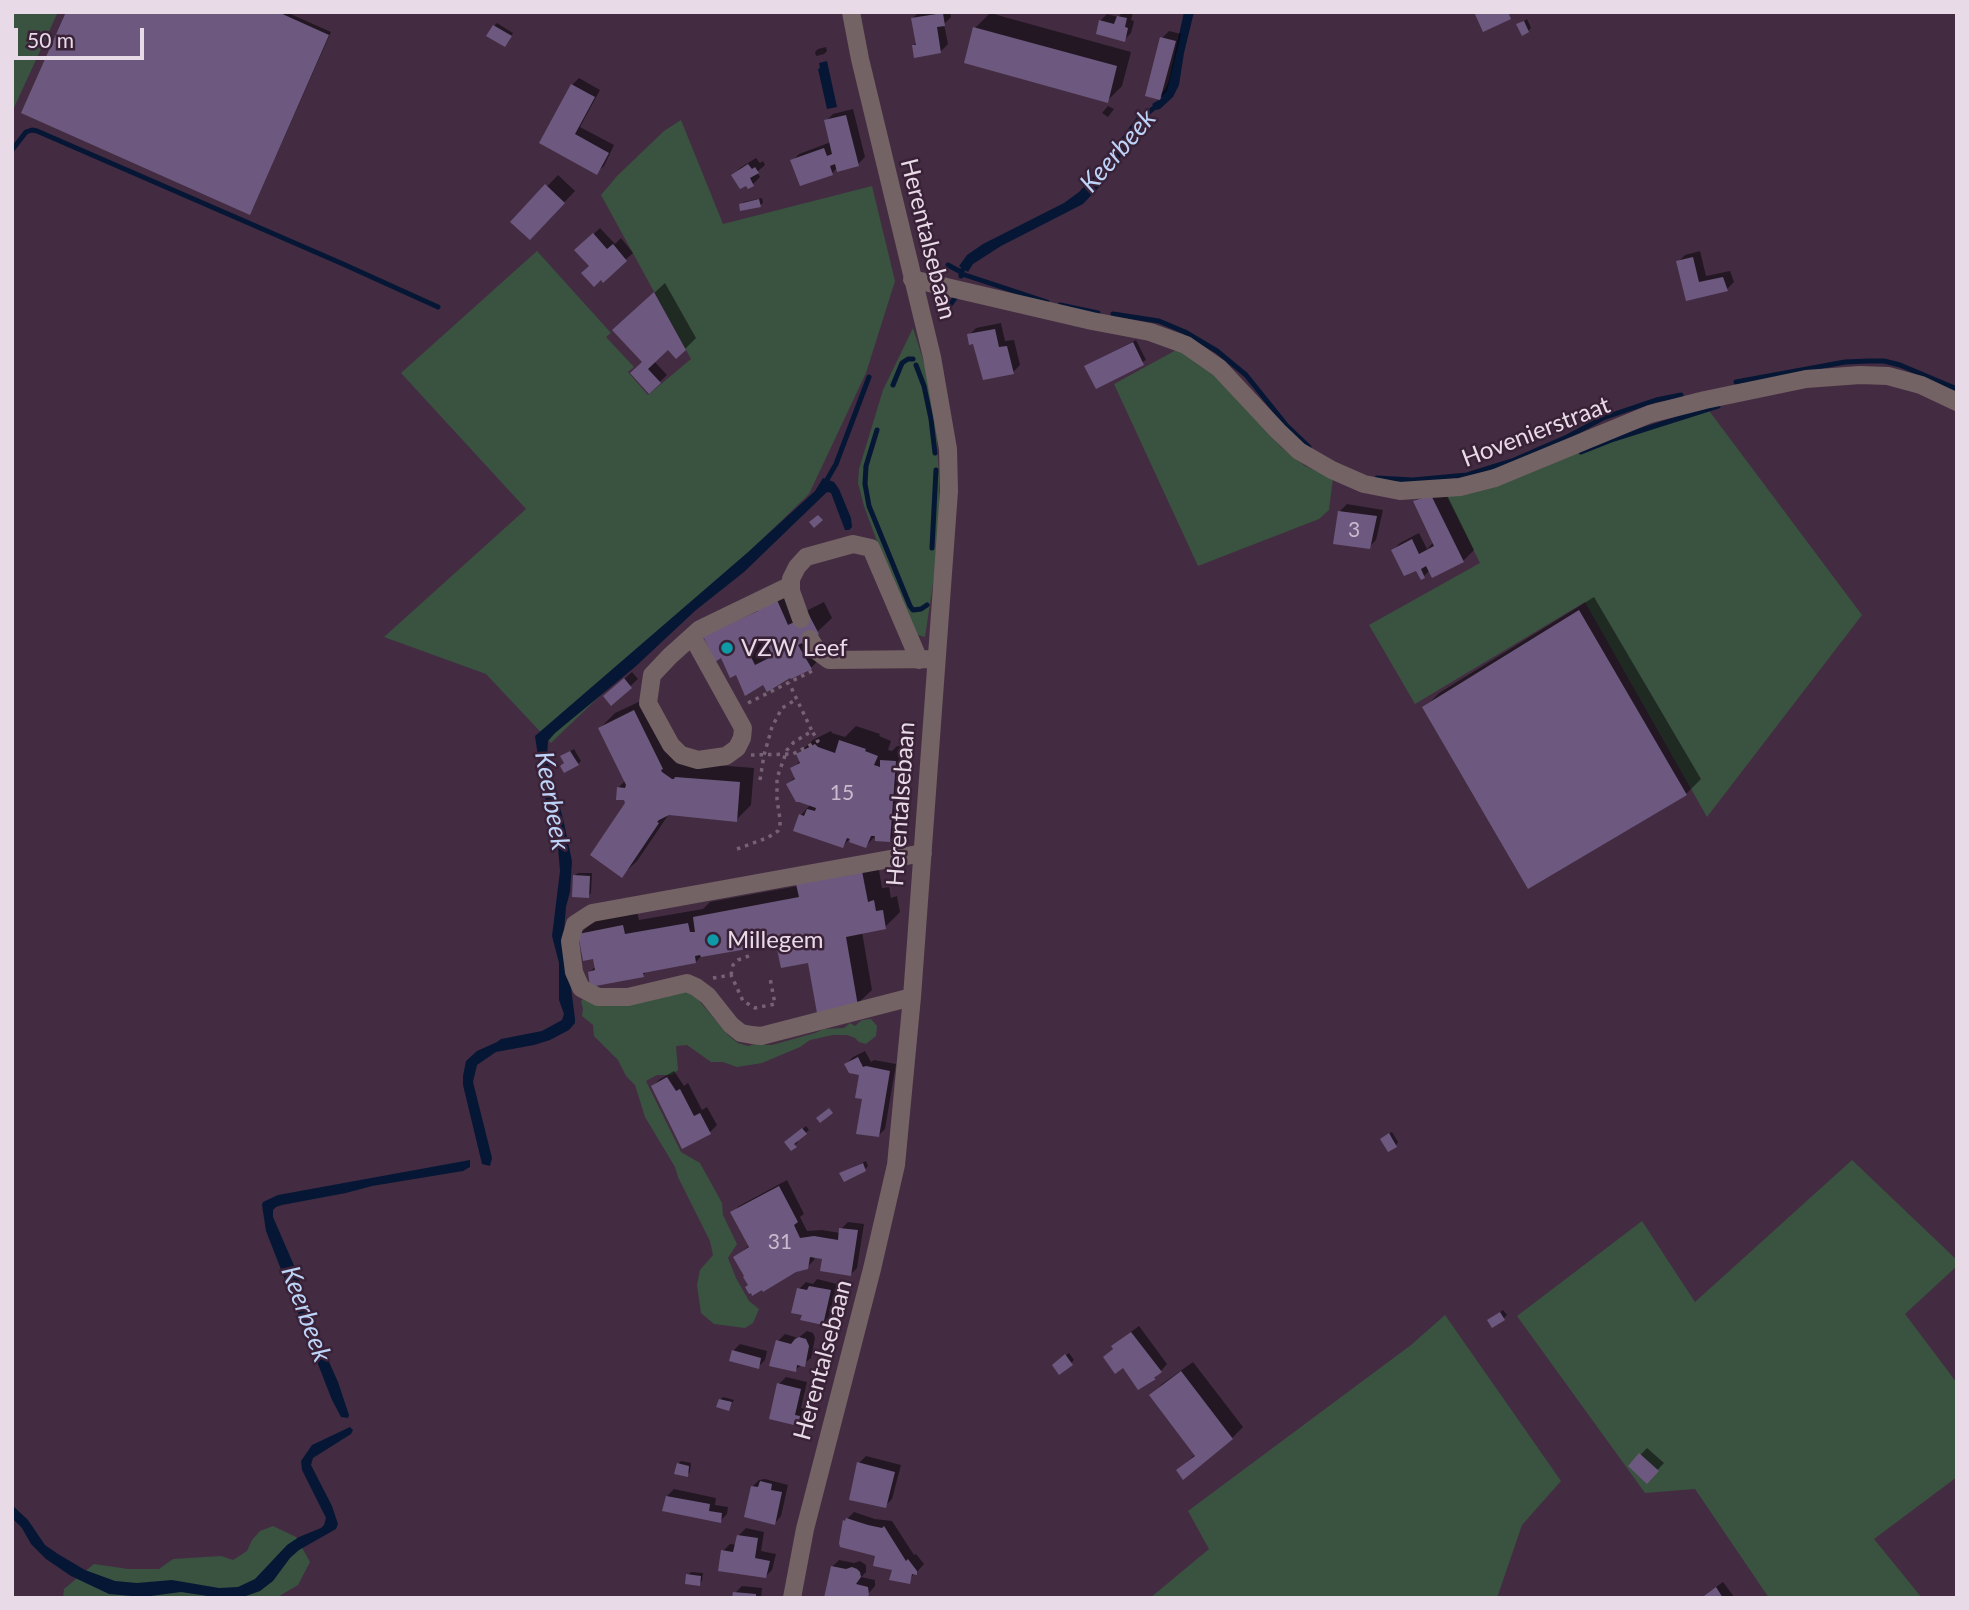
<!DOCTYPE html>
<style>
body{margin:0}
#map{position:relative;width:1969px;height:1610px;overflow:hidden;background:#432c42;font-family:Lato,sans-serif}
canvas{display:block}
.frame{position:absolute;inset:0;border:14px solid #e9dae7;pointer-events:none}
.scale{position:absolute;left:14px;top:28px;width:130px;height:32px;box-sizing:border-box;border:4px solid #e9dae7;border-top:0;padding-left:9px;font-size:21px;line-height:24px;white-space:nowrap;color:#e9dae7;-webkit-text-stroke:5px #392237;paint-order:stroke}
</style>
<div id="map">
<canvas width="1969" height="1610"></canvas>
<div class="frame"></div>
<div class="scale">50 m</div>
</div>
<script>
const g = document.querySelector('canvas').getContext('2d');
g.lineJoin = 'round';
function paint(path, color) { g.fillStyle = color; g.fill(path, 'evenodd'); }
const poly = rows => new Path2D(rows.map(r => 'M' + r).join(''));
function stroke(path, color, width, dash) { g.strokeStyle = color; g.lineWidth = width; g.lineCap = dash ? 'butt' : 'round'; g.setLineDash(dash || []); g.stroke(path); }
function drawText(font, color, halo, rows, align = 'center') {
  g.font = font + ' Lato,sans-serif'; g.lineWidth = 5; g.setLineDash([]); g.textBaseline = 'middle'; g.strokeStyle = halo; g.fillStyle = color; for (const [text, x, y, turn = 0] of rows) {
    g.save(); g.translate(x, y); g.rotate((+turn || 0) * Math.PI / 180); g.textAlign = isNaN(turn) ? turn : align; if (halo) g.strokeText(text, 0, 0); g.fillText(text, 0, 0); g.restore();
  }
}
paint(poly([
 [12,12,58,12,12,112],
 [681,120,723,224,872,186,895,281,866,373,809,494,551,743,486,674,384,637,526,509,401,373,537,251,611,333,606,337,634,367,628,372,648,395,691,359,601,195,617,176,664,131],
 [913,328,928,375,936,426,939,476,939,519,934,577,925,637,915,634,878,544,864,506,858,483,859,469,883,390],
 [1178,349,1220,379,1281,447,1305,466,1333,478,1329,510,1319,519,1198,566,1114,384],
 [1707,408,1862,615,1707,817,1585,602,1415,704,1369,625,1480,563,1446,495],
 [691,991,728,1035,738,1043,748,1046,759,1043,766,1045,772,1045,815,1033,824,1029,844,1028,850,1023,855,1026,862,1020,871,1019,877,1026,876,1036,866,1044,859,1042,855,1038,847,1035,833,1035,810,1040,800,1047,762,1063,737,1067,723,1062,711,1062,687,1045,676,1046,678,1070,672,1075,657,1075,646,1081,681,1152,700,1163,722,1203,723,1215,737,1244,728,1258,736,1278,749,1301,759,1309,753,1323,745,1328,714,1324,701,1313,697,1285,700,1270,713,1255,710,1241,678,1177,675,1167,645,1117,635,1085,626,1076,618,1060,594,1036,593,1025,582,1016,583,1009,581,1001,585,997],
 [1852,1160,1957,1260,1957,1266,1905,1314,1957,1383,1957,1477,1874,1539,1922,1598,1769,1598,1695,1489,1645,1493,1517,1316,1642,1221,1695,1302],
 [1445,1315,1561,1481,1522,1525,1497,1598,1150,1598,1209,1549,1188,1511,1411,1345],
 [273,1526,296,1537,310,1562,298,1585,276,1598,63,1598,64,1589,94,1564,128,1569,159,1569,173,1559,221,1556,233,1560,247,1551,252,1540,260,1531]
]), '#3a5240');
paint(poly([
 [1184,12,1194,12,1184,53,1179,85,1173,97,1160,109,1156,110,1152,104,1162,98,1160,96,1166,88,1169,80],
 [827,61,837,107,827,109,818,69,820,68,819,63],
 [1137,117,1144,124,1100,186,1083,204,1001,246,973,264,968,272,959,266,967,255,983,244,1064,203,1079,192,1092,178],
 [823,478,834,482,839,489,851,518,852,527,849,530,845,530,831,493,827,492,744,572,696,610,635,667,555,733,548,741,547,758,564,823,572,861,570,892,566,907,564,932,575,1019,575,1023,569,1030,550,1040,534,1045,496,1052,477,1065,473,1082,492,1158,490,1166,482,1164,463,1085,463,1076,466,1061,477,1051,497,1042,501,1039,542,1031,562,1020,564,1014,559,1000,559,963,552,936,560,871,558,847,543,790,535,736,747,553,815,491],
 [470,1160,470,1167,463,1171,372,1186,346,1193,282,1205,276,1207,273,1210,273,1217,296,1270,313,1326,338,1382,349,1415,348,1418,341,1417,332,1400,266,1231,262,1205,263,1202,278,1195],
 [350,1427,353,1430,351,1434,313,1458,311,1465,332,1506,338,1524,336,1529,299,1550,290,1558,273,1581,260,1591,246,1596,214,1597,181,1592,143,1597,109,1594,71,1576,46,1559,31,1544,22,1528,12,1518,12,1505,28,1520,45,1545,58,1554,85,1570,115,1581,137,1583,172,1580,219,1588,238,1587,255,1579,287,1545,299,1537,321,1528,324,1525,326,1518,302,1470,301,1461,312,1445]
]), '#061735');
paint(poly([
 [68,12,286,12,331,32,252,210],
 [919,12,950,12,951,17,944,24,948,44,941,51,913,46,917,42,913,18],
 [1123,12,1133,12,1131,20,1134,21,1131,33,1124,40,1100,21,1107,14,1118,17],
 [990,13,1131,52,1122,86,1107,101,975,28],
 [1527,19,1531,28,1528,31,1518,25],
 [497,23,513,33,508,42,494,26],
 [1169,31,1181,34,1167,91,1160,98,1162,38],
 [826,47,827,51,824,54,816,56,815,52,818,49],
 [579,78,600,90,580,127,614,145,604,166,597,172,541,143,572,85],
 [1108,106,1114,109,1108,117,1102,113],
 [853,109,865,157,858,164,838,167,832,173,792,161,799,154,831,142,826,121,833,114],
 [756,158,760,163,763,161,765,165,757,172,760,177,753,184,733,175,740,168],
 [558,175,575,191,530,238,513,222],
 [762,198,763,203,760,205,741,205,744,202],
 [600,228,615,244,621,238,633,253,603,280,577,250],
 [1700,251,1706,276,1730,271,1734,282,1727,289,1687,299,1678,262,1685,255],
 [665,283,696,338,685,349,668,348,654,361,667,375,649,392,644,362,625,320],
 [1001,323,1005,341,1014,340,1020,365,1013,372,974,342,969,335,976,328],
 [1136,340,1146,360,1096,387,1089,364],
 [1442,485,1474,550,1463,561,1430,570,1424,576,1393,550,1400,543,1419,533,1427,549,1434,542,1415,501,1426,491],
 [1347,504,1383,510,1376,540,1369,547,1340,511],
 [792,586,804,612,824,602,832,618,815,634,825,653,811,668,764,682,737,673,705,637],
 [1594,597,1701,779,1686,794,1424,708,1439,693],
 [632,672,638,679,612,703,613,689],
 [649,697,691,763,754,768,751,805,736,820,669,814,637,861,622,875,627,803,618,788,626,780,600,728,615,713],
 [856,726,880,734,879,736,891,741,888,750,892,751,897,746,910,747,904,826,890,840,877,834,866,846,854,834,843,846,801,815,811,804,788,784,796,776,792,769,801,760,798,754,813,740,831,731,832,733,845,737],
 [574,749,581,761,578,764,566,763,565,754],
 [877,858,882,888,889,887,891,898,897,896,900,912,885,927,862,932,872,990,857,1004,809,961,778,941,702,955,696,962,648,970,643,975,590,972,596,966,594,957,580,934,595,919,637,912,639,920,703,909,710,902,798,886],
 [578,873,592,873,591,893,588,896,574,876],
 [865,1051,871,1062,874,1060,896,1064,885,1129,878,1136,864,1098,861,1073,846,1064,853,1057],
 [674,1071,684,1086,688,1083,702,1110,707,1107,717,1125,710,1132,653,1086,660,1079],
 [806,1126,809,1130,796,1140,798,1142,791,1149,789,1140],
 [1392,1132,1398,1142,1396,1145,1385,1136],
 [866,1161,868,1166,865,1169,845,1180,842,1174,845,1171],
 [787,1180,804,1214,800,1217,807,1231,822,1230,840,1233,841,1229,848,1222,864,1224,857,1268,850,1275,824,1257,815,1256,814,1260,807,1267,749,1285,735,1257,750,1245,732,1213,739,1206],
 [817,1279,837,1284,829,1317,822,1324,799,1289,806,1282,813,1284],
 [1503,1310,1507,1315,1504,1318,1492,1318],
 [1139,1326,1167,1364,1155,1378,1139,1388,1112,1350,1120,1340],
 [807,1331,813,1333,815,1338,811,1358,795,1370,778,1341,785,1334,798,1338],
 [740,1344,767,1351,765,1360,758,1367,733,1351],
 [1069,1353,1074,1360,1071,1363,1057,1362],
 [1193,1362,1243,1427,1232,1438,1178,1470,1196,1454,1151,1395,1162,1384],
 [786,1377,807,1382,801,1408,806,1409,804,1417,797,1424,779,1384],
 [723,1397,734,1400,729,1409,720,1400],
 [1647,1448,1664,1463,1647,1481,1630,1466],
 [866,1456,901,1465,892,1499,885,1506,859,1463],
 [681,1461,691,1463,690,1472,687,1475,678,1464],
 [765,1479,788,1485,781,1516,775,1523,752,1487,759,1480],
 [674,1489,716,1498,715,1505,728,1507,727,1514,720,1521,667,1496],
 [854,1512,875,1519,892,1521,914,1555,916,1554,924,1564,916,1573,914,1573,909,1582,893,1571,845,1521],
 [746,1528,764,1532,761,1551,776,1554,772,1570,765,1577,723,1551,730,1544,737,1545,739,1535],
 [839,1560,854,1563,860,1561,866,1565,866,1572,861,1577,875,1580,875,1586,868,1594,832,1567],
 [691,1572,703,1573,702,1581,699,1584,688,1575],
 [1723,1582,1735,1598,1702,1598,1702,1597],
 [742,1586,762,1588,761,1598,734,1598,735,1593]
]), '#0007');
stroke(poly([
 [1136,124,1157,105],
 [12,150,26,132,32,130,37,131,343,264,438,307],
 [948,265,961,272],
 [962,274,1047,302],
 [961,276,961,272,968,263],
 [1060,305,1098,313],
 [947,309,955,298],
 [1113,314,1159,321,1185,332,1217,351,1246,375,1287,426,1309,447],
 [916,365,924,386,931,419,935,453],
 [1736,382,1845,362,1868,361,1884,361,1900,365,1957,389],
 [893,385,902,363,908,359,913,359],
 [877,430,866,466,865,484,869,506,910,606,913,610,921,609,927,605],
 [1581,452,1614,439,1718,406],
 [1377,478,1413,480,1467,475,1512,461,1567,437,1603,418,1656,400,1681,395],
 [824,485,836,464,869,377],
 [932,548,936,470]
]), '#061735', 5);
paint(poly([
 [66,12,278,12,329,35,250,215,21,113],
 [1474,12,1508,12,1511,19,1483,32],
 [943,13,945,26,937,27,941,53,914,58,912,45,916,45,911,18],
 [1117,16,1127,18,1125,27,1128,28,1125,42,1096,34,1099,20,1114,24],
 [1524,21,1529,32,1522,36,1516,24],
 [493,25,512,36,505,47,486,36],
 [973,27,1117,66,1108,103,964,63],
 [1160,37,1176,41,1160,100,1145,96],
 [571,84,595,97,575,134,609,153,597,175,539,143],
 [846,115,859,166,837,172,835,164,830,166,833,175,800,186,790,160,824,148,827,156,832,154,824,120],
 [748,164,752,169,755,167,759,173,750,178,754,186,748,189,746,186,740,189,731,175],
 [545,184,565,203,530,240,510,222],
 [759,199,761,207,740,211,739,204],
 [593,233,607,249,613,244,627,261,603,283,601,280,594,287,581,273,589,266,574,250],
 [1693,257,1699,282,1723,277,1728,291,1686,301,1676,261],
 [654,292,686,350,676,359,668,350,648,369,661,383,649,394,630,373,642,362,612,330],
 [995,329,999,347,1007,346,1014,374,983,380,973,344,969,345,967,334],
 [1133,342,1144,365,1096,389,1084,366],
 [1431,495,1464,562,1432,578,1426,566,1421,569,1425,578,1421,580,1416,571,1404,576,1391,550,1412,539,1419,554,1434,546,1413,501],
 [1338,511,1377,516,1370,549,1333,544],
 [818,515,823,520,814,528,809,522],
 [777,600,788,625,809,615,819,634,798,645,812,669,791,679,790,678,767,692,763,685,745,696,736,675,730,678,721,658,715,662,703,636,758,611,758,609],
 [764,638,773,656,755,665,746,647],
 [1579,610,1687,795,1528,889,1422,707],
 [624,678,632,688,611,706,603,696],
 [634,710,663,769,661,770,662,772,672,779,674,779,675,777,740,782,737,822,669,815,659,820,657,822,659,823,622,878,590,855,625,803,624,800,616,800,617,787,625,788,626,785,598,728],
 [839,740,866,749,865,751,878,756,874,765,880,767,880,760,896,761,890,842,875,841,875,836,871,836,866,848,849,842,850,839,847,838,843,848,793,831,799,814,804,816,807,809,815,811,816,808,799,802,796,802,786,784,795,779,790,768,800,763,796,754,815,744,818,747,835,753],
 [570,751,579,765,564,773,560,766,564,763,560,756],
 [862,871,868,902,874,900,876,911,883,910,886,929,846,937,858,1006,817,1013,808,963,781,968,776,944,701,957,700,955,695,956,696,963,643,973,644,977,590,987,588,972,595,970,593,959,583,961,578,934,623,925,625,934,688,923,690,932,695,932,693,917,799,897,796,884],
 [573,875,590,876,589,898,572,897],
 [858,1057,863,1067,866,1066,890,1071,879,1137,856,1134,862,1099,855,1098,859,1075,849,1073,844,1064],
 [667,1077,676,1091,680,1089,694,1116,700,1113,711,1134,682,1149,651,1086],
 [829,1108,833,1113,820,1123,816,1118],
 [802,1128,807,1134,794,1144,797,1147,791,1151,784,1142],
 [1389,1133,1397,1147,1388,1152,1380,1139],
 [863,1163,866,1171,844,1182,839,1173],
 [779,1186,798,1222,794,1225,800,1238,814,1236,838,1240,839,1228,858,1230,851,1276,820,1271,822,1259,810,1257,808,1269,796,1272,763,1292,762,1290,752,1296,751,1293,749,1294,745,1287,748,1285,743,1277,744,1276,733,1257,749,1247,730,1212],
 [809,1286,831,1290,823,1325,800,1320,802,1315,791,1313,797,1288,807,1290],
 [1500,1312,1505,1320,1492,1328,1487,1320],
 [1131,1332,1162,1372,1154,1378,1156,1379,1138,1390,1123,1368,1115,1374,1103,1357,1113,1349,1111,1346],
 [799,1337,806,1339,809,1346,805,1367,797,1365,796,1372,769,1366,776,1340,791,1344,795,1339],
 [732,1350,761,1358,759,1369,729,1361],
 [1065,1354,1073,1365,1059,1375,1052,1365],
 [1181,1371,1233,1439,1183,1480,1176,1470,1195,1456,1149,1395],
 [777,1383,801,1389,795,1415,800,1416,798,1426,769,1419],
 [719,1399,732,1402,729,1411,716,1407],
 [1639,1453,1659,1471,1647,1484,1628,1466],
 [857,1462,895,1472,886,1508,849,1500],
 [677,1463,689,1466,688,1477,674,1474],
 [760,1481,772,1484,771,1490,782,1492,775,1525,744,1517,751,1486,758,1487],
 [666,1496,710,1504,709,1511,722,1513,721,1523,662,1511],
 [846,1518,868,1525,882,1528,884,1526,906,1561,908,1559,917,1571,917,1575,912,1574,910,1584,889,1580,892,1570,873,1566,875,1556,840,1547,839,1543,843,1520,845,1521],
 [737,1535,758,1538,755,1558,770,1561,766,1578,718,1571,721,1550,733,1552],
 [831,1566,846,1569,852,1567,857,1569,860,1572,861,1577,856,1584,868,1587,869,1595,865,1598,824,1598],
 [686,1574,701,1576,700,1586,685,1584],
 [1716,1587,1723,1598,1701,1598],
 [733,1592,756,1594,756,1598,732,1598]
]), '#6d597f');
stroke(poly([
 [748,703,816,669],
 [751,755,793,754,818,741,812,731],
 [760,780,764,755,772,727,782,708,797,699],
 [737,849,767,838,778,831,780,827,780,819,777,800,777,778,787,750,794,742,812,731,789,683],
 [731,975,733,965,738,960,751,955],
 [713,978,731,975,743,1001,755,1008,775,1004,770,978]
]), '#766175', 3.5, [3.5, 5]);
stroke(poly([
 [912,279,1092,321,1150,332,1186,345,1219,368,1278,431,1299,451,1332,470,1364,484,1400,491,1460,487,1495,478,1650,414,1705,400,1806,379,1860,375,1888,376,1921,385,1957,402],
 [801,619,791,591,791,579,797,567,806,557,853,544,871,548,919,660],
 [692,636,743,728,742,738,737,748,726,756,698,760,681,755,671,745,648,703,652,675,670,656,700,629,791,585],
 [810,639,818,652,829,660,929,659],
 [912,997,761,1036,752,1035,741,1033,731,1025,708,996,696,987,687,983,628,997,598,997,581,988,574,972,570,941,575,924,592,913,923,853],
 [792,1598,805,1529,872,1269,896,1165,912,997,949,491,948,449,932,357,860,59,851,12]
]), '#746364', 18);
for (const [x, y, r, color] of [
 [727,648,7,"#0f9aa8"],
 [713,940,7,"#0f9aa8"]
]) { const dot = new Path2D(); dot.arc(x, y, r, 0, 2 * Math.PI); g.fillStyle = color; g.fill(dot); stroke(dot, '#392237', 2.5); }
drawText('21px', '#cabacd', null, [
 ["3",1354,530],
 ["15",842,793],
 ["31",780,1242]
]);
drawText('24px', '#e9dae7', '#392237', [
 ["Herentalsebaan",928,239,76],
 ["Hovenierstraat",1536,432,-21],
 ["Herentalsebaan",901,804,-86],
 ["Herentalsebaan",823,1360,-75]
]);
drawText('24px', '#e9dae7', '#392237', [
 ["VZW Leef",741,648],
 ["Millegem",727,940]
], 'left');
drawText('italic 26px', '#bdd3f8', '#392237', [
 ["Keerbeek",1118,151,-49],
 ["Keerbeek",552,801,80],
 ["Keerbeek",306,1314,70]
]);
</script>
